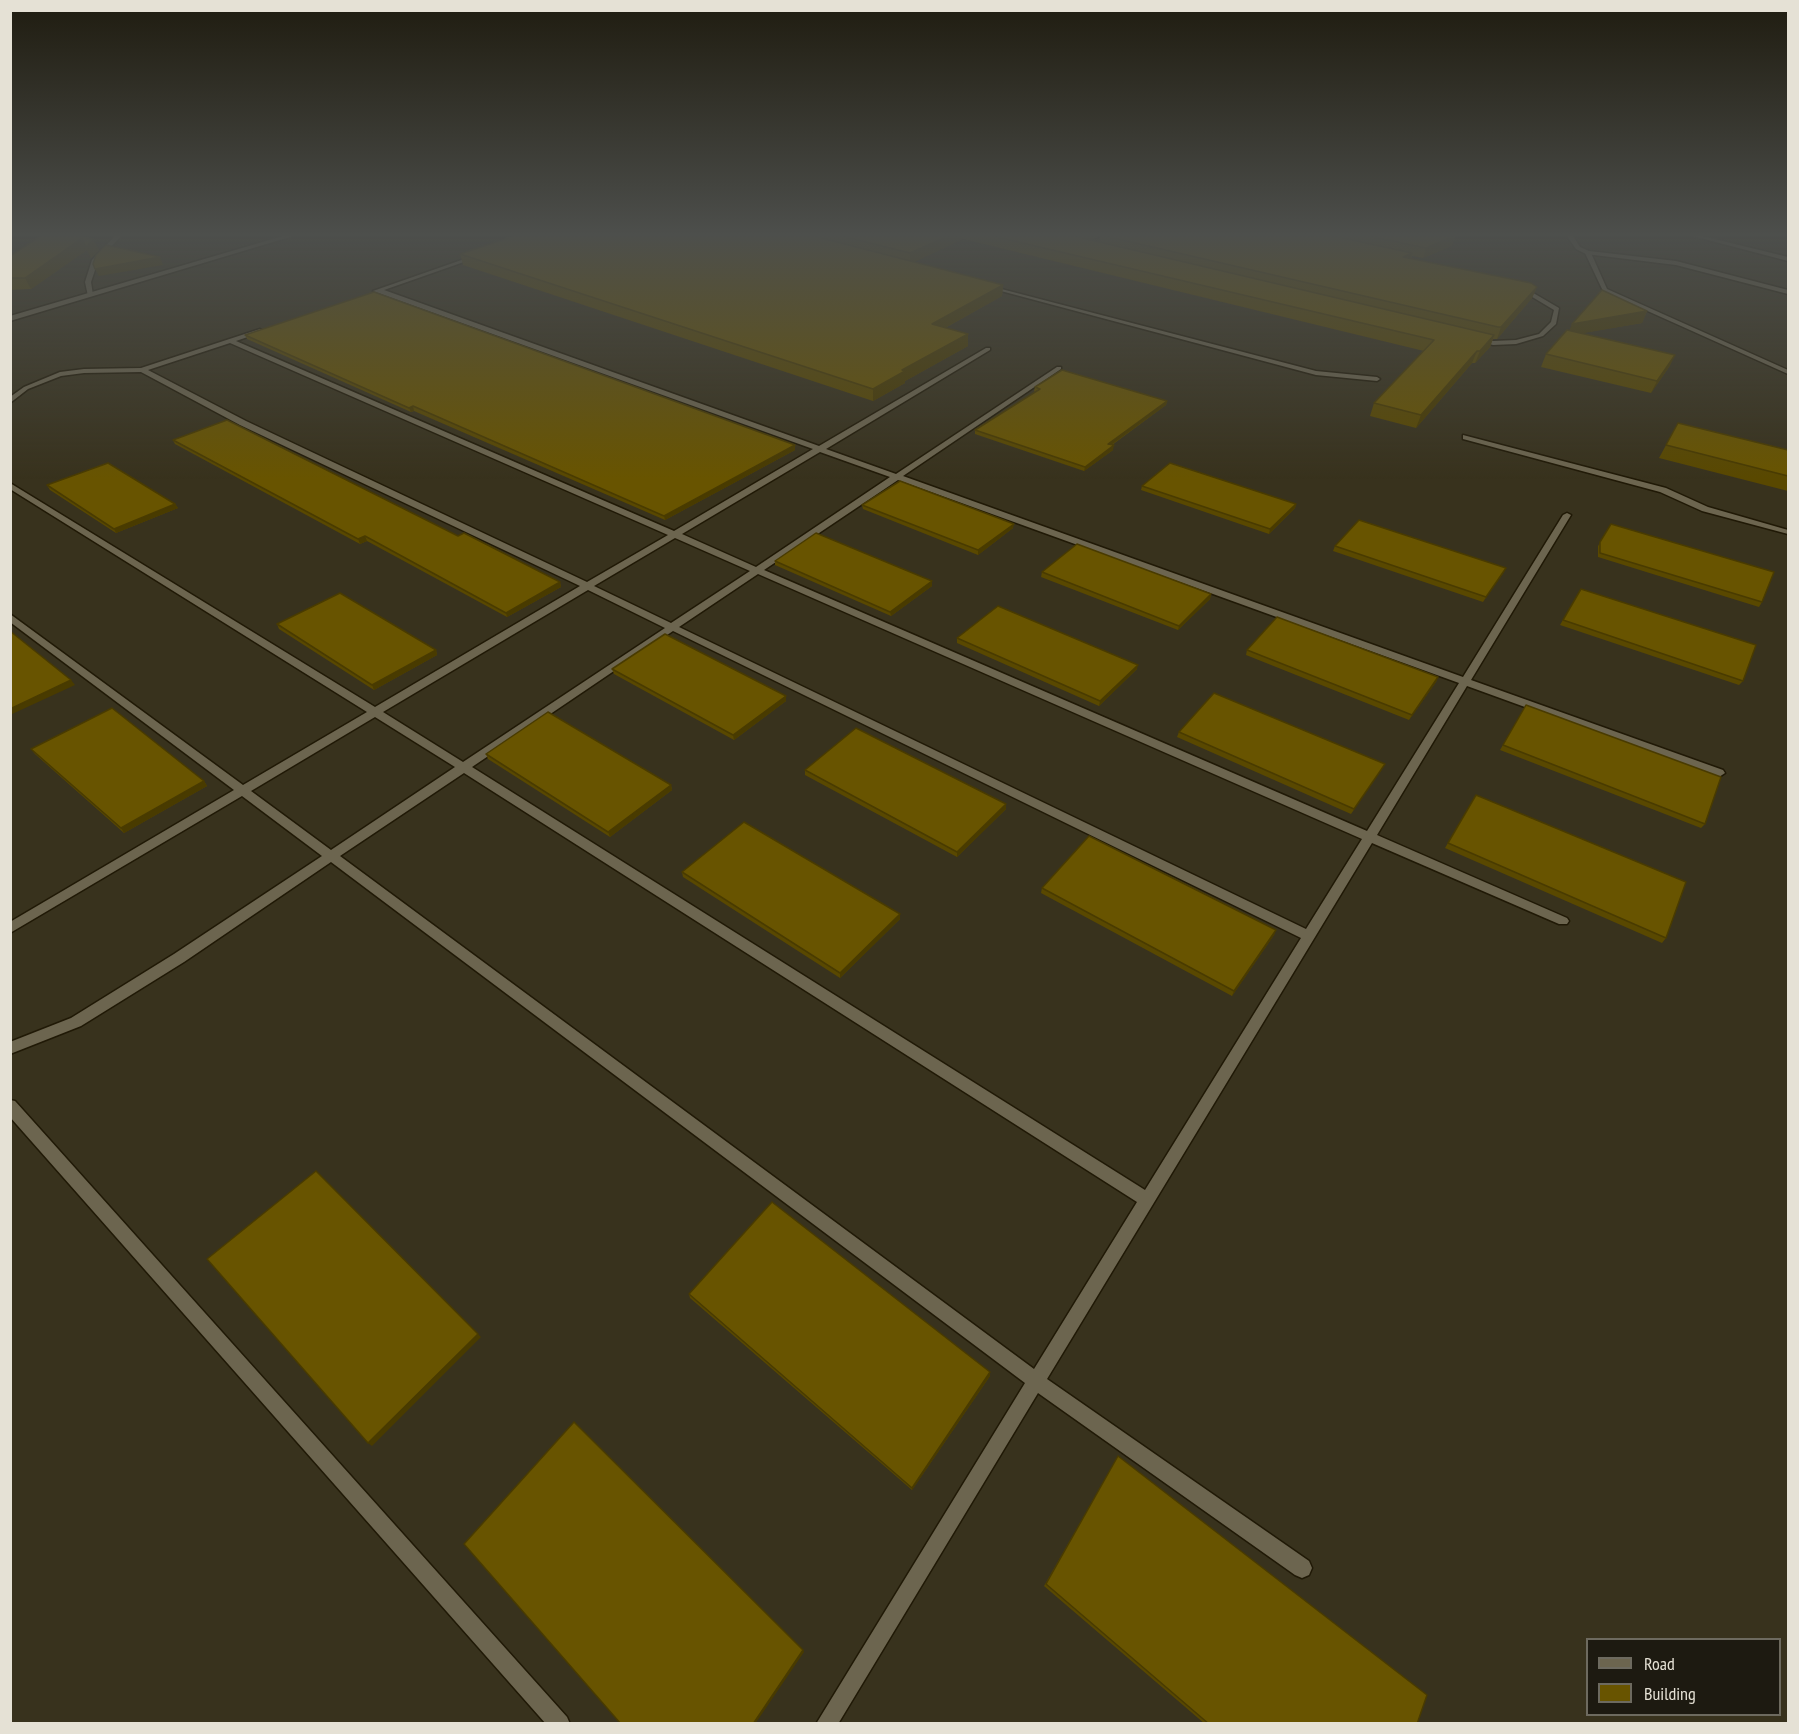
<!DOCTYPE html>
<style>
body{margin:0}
#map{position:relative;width:1799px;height:1734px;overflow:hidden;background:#38321d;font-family:"PT Sans Narrow",sans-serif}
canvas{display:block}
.frame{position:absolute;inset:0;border:12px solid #e5e1d5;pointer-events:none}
.legend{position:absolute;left:1586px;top:1638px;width:195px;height:78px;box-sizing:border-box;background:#1d1a11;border:2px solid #6d6a5f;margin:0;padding:8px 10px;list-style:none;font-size:18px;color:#e5e1d5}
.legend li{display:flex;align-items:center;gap:12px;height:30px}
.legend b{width:30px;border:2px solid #6d6a5f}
</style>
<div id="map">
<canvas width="1799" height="1734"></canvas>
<div class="frame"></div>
<ul class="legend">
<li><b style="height:8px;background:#6c654f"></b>Road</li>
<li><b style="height:16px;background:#685400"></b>Building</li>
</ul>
</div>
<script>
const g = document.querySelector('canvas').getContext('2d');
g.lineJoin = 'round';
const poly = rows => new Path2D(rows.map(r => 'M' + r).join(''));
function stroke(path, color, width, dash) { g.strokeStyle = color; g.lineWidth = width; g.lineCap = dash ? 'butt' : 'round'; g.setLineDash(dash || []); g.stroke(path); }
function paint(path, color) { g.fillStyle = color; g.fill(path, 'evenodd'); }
const service = poly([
 [115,236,121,236,98,261,91,282,93,295,88,296,85,282,92,260,115,236],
 [1693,236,1702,236,1788,257,1788,261,1693,236],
 [1588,251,1591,253,1607,289,1788,370,1788,374,1603,291,1585,253,1588,251],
 [473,256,478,257,384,290,819,446,986,348,990,348,990,350,826,449,896,474,1057,367,1061,367,1061,369,903,476,1463,677,1563,515,1567,513,1571,515,1471,680,1723,770,1725,773,1719,777,1715,776,1467,686,1377,835,1567,918,1569,921,1567,924,1559,924,1372,843,1047,1379,1309,1561,1312,1568,1309,1575,1302,1578,1295,1575,1038,1393,838,1724,816,1724,1025,1383,331,862,184,962,81,1026,10,1054,10,1042,71,1018,174,954,322,856,242,796,10,933,10,922,234,790,10,622,10,614,243,785,367,712,10,489,10,483,375,707,580,586,240,425,141,372,84,373,61,376,28,389,10,403,10,397,24,387,60,372,84,369,141,368,260,329,262,330,262,332,236,341,674,531,813,449,373,291,473,256],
 [230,343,668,535,587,582,246,421,148,370,230,343],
 [820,452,890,477,756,567,682,534,820,452],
 [898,480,1459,683,1367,831,764,570,898,480],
 [675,538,750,571,671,623,594,586,675,538],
 [758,574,1362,839,1306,929,679,627,758,574],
 [588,590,665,628,463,762,383,712,588,590],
 [673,631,1301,938,1145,1190,472,767,673,631],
 [375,717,455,767,331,850,251,791,375,717],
 [464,773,1137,1202,1034,1369,340,856,464,773],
 [986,285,1316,371,1377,377,1380,379,1377,381,1316,375,986,287,986,285],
 [1519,287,1523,287,1559,308,1556,324,1543,336,1516,344,1493,345,1476,340,1476,338,1478,337,1493,341,1516,340,1539,334,1551,322,1554,310,1519,289,1519,287],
 [1463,435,1666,488,1708,507,1788,530,1788,534,1702,511,1660,492,1463,439,1463,435],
 [10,1100,15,1101,567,1717,570,1724,546,1724,10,1117,10,1100]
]);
const minor = poly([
 [283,236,293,236,10,321,10,316,283,236],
 [1567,236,1573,236,1580,247,1589,251,1676,261,1788,290,1788,294,1676,265,1586,254,1576,249,1567,236]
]);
stroke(service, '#201906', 3);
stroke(minor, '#201906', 3);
paint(service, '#6c654f');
paint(minor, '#6c654f');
paint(poly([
 [514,236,1099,236,1092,240,1099,242,1100,236,1455,236,1452,246,1423,258,1412,256,1411,259,1537,287,1532,298,1497,339,1493,339,1490,347,1475,363,1472,363,1416,428,1370,416,1374,403,1424,351,963,239,914,262,1003,285,1002,296,945,328,968,346,905,381,905,383,873,401,463,265,460,254],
 [93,239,99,250,91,258,87,250,31,289,10,290,10,256],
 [1647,311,1642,323,1582,333,1675,355,1669,367,1651,393,1541,367,1546,354,1570,331,1572,324],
 [245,335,795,450,665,520,414,411,411,412,247,339],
 [1035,387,1167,401,1166,405,1112,445,1113,450,1084,471,975,434,975,430,1035,392,1034,391],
 [1678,423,1788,450,1788,491,1659,458],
 [173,440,458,536,560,582,561,587,507,617,367,541,360,544,175,444],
 [47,485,175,504,178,508,116,533,50,490],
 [1142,486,1296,504,1295,508,1269,534,1141,490],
 [862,505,1013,528,978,555,863,509],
 [1611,524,1762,602,1759,607,1598,557,1598,546],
 [1335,546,1504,572,1483,602,1333,551],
 [775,561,932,581,932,586,891,616,775,565],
 [1042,572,1211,594,1210,599,1178,630,1041,577],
 [1581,589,1743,681,1739,685,1560,625],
 [277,624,436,650,437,655,374,690,279,629],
 [957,638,1137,669,1099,706,957,643],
 [1247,650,1438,677,1436,682,1409,720,1246,655],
 [612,669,786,696,786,701,734,740,614,674],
 [1526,705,1705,824,1701,828,1500,750],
 [1179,732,1382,769,1351,814,1177,737],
 [31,749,204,781,207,786,124,833,35,754],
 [486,754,671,785,672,790,610,837,488,759],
 [805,770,1006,809,957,857,805,775],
 [1476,795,1666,938,1662,943,1445,848],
 [682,872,900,919,840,978,683,877],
 [1042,888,1276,930,1274,935,1232,996,1041,893],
 [689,1294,990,1372,990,1376,912,1490,690,1298],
 [1118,1456,1417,1724,1205,1724,1044,1586]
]), '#594800');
paint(poly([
 [948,236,963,236,963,239,910,264,910,253],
 [1087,236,1099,236,1087,243],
 [1455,236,1452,246,1423,258,1426,248],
 [82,238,93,239,99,250,91,258,87,250,31,289,25,278],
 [1412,253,1409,264,1403,257],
 [160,257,163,265,99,276,95,269],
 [1003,285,1002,296,932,335,932,324],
 [1537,287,1532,298,1497,339,1501,327],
 [1647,311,1642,323,1567,336,1572,324],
 [968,334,968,346,905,381,905,383,873,401,873,389,902,370],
 [1494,335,1490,347,1475,363,1480,351],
 [1477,351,1472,363,1416,428,1421,415],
 [1675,355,1669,367,1651,393,1657,381],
 [1167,401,1166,405,1107,448,1108,444],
 [413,406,414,411,411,412,409,408],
 [795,445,795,450,665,520,664,516],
 [1114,445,1113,450,1084,471,1085,467],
 [175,504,178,508,116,533,114,529],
 [1296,504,1295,508,1269,534,1270,529],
 [1014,524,1013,528,978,555,978,550],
 [365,536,367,541,360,544,358,539],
 [1506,568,1504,572,1483,602,1486,597],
 [932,581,932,586,891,616,890,612],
 [560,582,561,587,507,617,506,613],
 [1211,594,1210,599,1178,630,1179,626],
 [436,650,437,655,374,690,372,685],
 [1138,665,1137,669,1099,706,1100,701],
 [1438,677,1436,682,1409,720,1412,715],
 [71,680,75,685,10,715,10,709],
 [786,696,786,701,734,740,733,735],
 [204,781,207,786,124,833,121,828],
 [671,785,672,790,610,837,608,832],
 [1006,804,1006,809,957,857,957,852],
 [900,914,900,919,840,978,840,973],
 [1276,930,1274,935,1232,996,1234,991],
 [478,1334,481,1337,372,1446,368,1443],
 [990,1372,990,1376,912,1490,912,1488],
 [803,1650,804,1652,755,1724,753,1724]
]), '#493b00');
const building = poly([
 [41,236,77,236,93,239,86,247,82,238,25,278,10,278,10,256,41,236],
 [514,236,814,236,1003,285,932,324,968,334,902,370,905,371,873,389,460,254,514,236],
 [842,236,948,236,910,253,842,236],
 [993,236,1074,236,1494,335,1480,351,1477,351,1421,415,1374,403,1434,340,993,236],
 [1105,236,1333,236,1412,253,1403,257,1531,283,1537,287,1501,327,1498,327,1105,236],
 [1369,236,1454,236,1426,248,1369,236],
 [106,245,160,257,95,269,93,264,96,255,106,245],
 [1602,290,1647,311,1572,324,1602,290],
 [374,292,795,445,664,516,413,406,409,408,245,335,374,292],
 [1567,330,1675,355,1657,381,1546,354,1567,330],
 [1062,370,1167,401,1108,444,1114,445,1085,467,975,430,1040,389,1035,387,1062,370],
 [227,420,458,536,464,533,560,582,506,613,365,536,358,539,173,440,227,420],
 [1678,423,1788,450,1788,476,1666,445,1678,423],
 [108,463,175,504,114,529,47,485,108,463],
 [1170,463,1296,504,1270,529,1142,486,1170,463],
 [900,481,1014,524,978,550,862,505,900,481],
 [1359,520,1506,568,1486,597,1335,546,1359,520],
 [1611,524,1774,572,1762,602,1600,553,1600,542,1611,524],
 [816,533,932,581,890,612,775,561,816,533],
 [1077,544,1211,594,1179,626,1042,572,1077,544],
 [1581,589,1756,645,1743,681,1563,620,1581,589],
 [340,593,436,650,372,685,277,624,340,593],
 [998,606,1138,665,1100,701,957,638,998,606],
 [1277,617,1438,677,1412,715,1247,650,1277,617],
 [10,631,71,680,10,709,10,631],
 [665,634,786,696,733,735,612,669,665,634],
 [1214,693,1385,764,1354,809,1179,732,1214,693],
 [1526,705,1721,777,1705,824,1503,745,1526,705],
 [112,708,204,781,121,828,31,749,112,708],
 [548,712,671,785,608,832,486,754,548,712],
 [856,728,1006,804,957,852,805,770,856,728],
 [1476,795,1686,882,1666,938,1448,843,1476,795],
 [744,822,900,914,840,973,682,872,744,822],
 [1089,836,1276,930,1234,991,1042,888,1089,836],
 [316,1171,478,1334,368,1443,207,1259,316,1171],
 [772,1202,990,1372,912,1488,689,1294,772,1202],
 [574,1422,803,1650,753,1724,621,1724,464,1544,574,1422],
 [1118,1456,1427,1695,1417,1724,1209,1724,1046,1584,1118,1456]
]);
paint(building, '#685400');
stroke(building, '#493b00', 1.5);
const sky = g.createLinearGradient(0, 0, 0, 479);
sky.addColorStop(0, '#1f1c10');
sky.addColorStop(0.49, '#4d4f4c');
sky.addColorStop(1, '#4d4f4c00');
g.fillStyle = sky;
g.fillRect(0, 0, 1799, 479);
</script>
